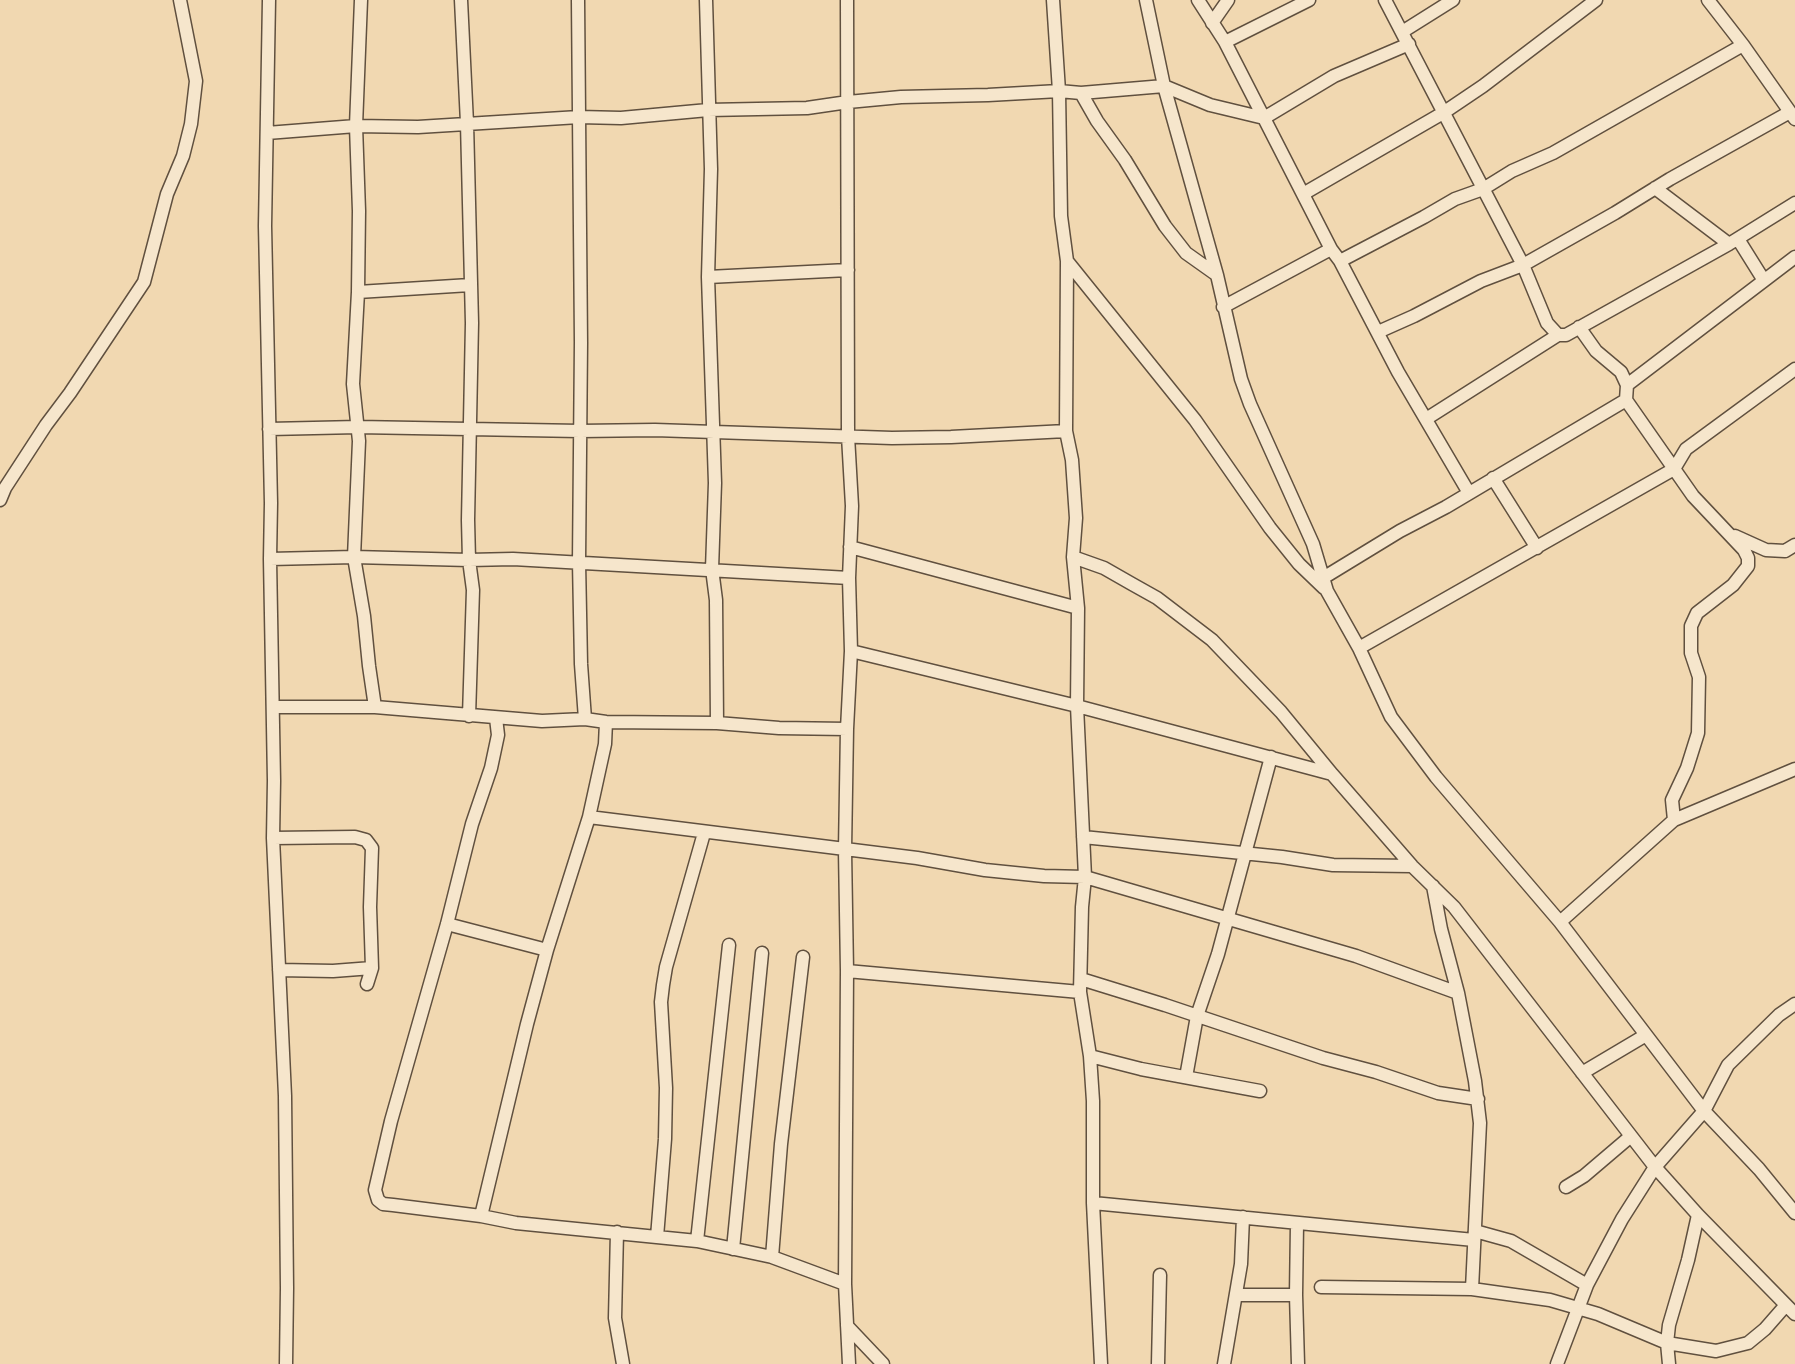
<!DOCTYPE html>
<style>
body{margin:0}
canvas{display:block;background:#f1d8b1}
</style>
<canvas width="1795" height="1364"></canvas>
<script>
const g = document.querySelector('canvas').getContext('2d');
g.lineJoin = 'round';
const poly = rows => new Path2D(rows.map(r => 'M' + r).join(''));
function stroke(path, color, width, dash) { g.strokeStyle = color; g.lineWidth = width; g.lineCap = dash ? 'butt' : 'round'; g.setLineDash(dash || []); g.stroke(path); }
const minor = poly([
 [269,0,265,226,271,503,270,559,274,781,273,838,285,1096,287,1288,286,1364],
 [361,0,356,126,359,211,358,292,353,384,359,441,354,557,364,616,369,666,375,707],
 [461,0,467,123,472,323,468,520,469,560,473,590,469,716],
 [578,0,581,342,579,562,581,664,585,719],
 [706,0,711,169,708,277,715,483,712,569,716,600,717,723],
 [847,0,848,436,852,506,849,578,851,651,847,729,845,850,847,971,845,1284,849,1364],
 [1053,0,1059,91,1061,216,1067,261,1066,431,1072,460,1076,518,1073,557,1078,608,1077,706,1085,877,1082,907,1080,992,1090,1056,1093,1101,1093,1203,1101,1364],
 [1146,0,1164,86,1217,275,1241,379,1250,404,1313,544,1327,591,1359,648,1391,717,1436,777,1560,922,1704,1111,1759,1169,1795,1213],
 [1198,0,1225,42,1331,249,1340,261,1398,372,1469,493],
 [1385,0,1523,265,1547,323,1558,335,1566,335,1729,244,1795,203],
 [1708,0,1743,45,1795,119],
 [1212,23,1228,0],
 [1402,32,1453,0],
 [1225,42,1309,0],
 [1081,93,1097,121,1125,160,1165,226,1186,253,1217,275],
 [267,133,356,126,418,127,579,117,621,118,708,110,807,108,848,102,901,97,988,95,1059,91,1081,93,1164,86,1210,105,1264,118,1334,76,1409,44],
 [1655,188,1729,244],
 [1303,194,1443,113,1483,86,1596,0],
 [1738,239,1763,279],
 [1067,261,1195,420,1270,528,1299,564,1324,588],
 [1340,261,1424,217,1455,199,1483,189,1512,171,1553,153,1743,45],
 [708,277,848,270],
 [358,292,470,285],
 [1223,307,1331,249],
 [1579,327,1596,351,1621,372,1627,385,1626,400,1693,496,1744,550,1748,558,1748,566,1733,585,1697,613,1691,626,1691,653,1699,677,1698,733,1687,768,1672,800,1674,820],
 [1378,332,1414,316,1481,281,1523,265,1615,213,1670,179,1790,112],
 [1627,385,1795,257],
 [1426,419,1558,335],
 [269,429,358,427,580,431,655,430,892,438,951,437,1066,431],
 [1493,478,1537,548],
 [0,500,5,488,46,425,70,393,144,282,167,194,183,156,191,124,196,81,180,0],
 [1735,536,1766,550,1785,551,1795,545],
 [850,547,1078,608],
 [1073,557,1104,568,1132,584,1157,598,1212,640,1281,712,1332,774],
 [270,559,354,557,469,560,513,559,849,578],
 [1323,578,1400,531,1446,507,1626,400],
 [1359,648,1674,469,1686,449,1795,369],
 [851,651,1077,706,1332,774,1412,866,1454,907,1655,1167,1698,1215,1795,1314],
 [273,707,375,707,542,721,585,719,606,722,717,723,779,728,847,729],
 [496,718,498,735,491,768,472,824,447,924,391,1121,375,1190,378,1200,383,1204,393,1205,481,1216,516,1223,697,1241,772,1257,845,1284],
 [589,817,917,858,985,870,1044,876,1085,877,1356,956,1458,993],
 [1083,837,1282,857,1333,865,1412,866],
 [273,838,355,837,366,840,372,848,370,907,372,968,367,984],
 [1433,886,1441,929,1458,993,1475,1081,1480,1123,1472,1289],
 [1560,922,1674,820,1795,769],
 [447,924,547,950],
 [279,970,333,971,372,968],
 [847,971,1080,992],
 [1081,979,1165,1005,1323,1058,1376,1072,1438,1093,1478,1099],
 [1090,1056,1141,1069,1260,1091],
 [1582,1073,1646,1035],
 [1186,1077,1197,1016,1218,954,1271,757],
 [1566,1187,1584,1176,1631,1136],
 [1093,1203,1474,1240],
 [481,1216,527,1024,547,950,589,817,605,744,606,722],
 [1297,1224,1296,1295,1298,1364],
 [1475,1231,1511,1241,1587,1285],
 [617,1232,615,1318,623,1364],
 [657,1237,665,1139,666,1088,661,1002,663,985,666,967,704,833],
 [697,1241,729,945],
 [733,1249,762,953],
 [772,1257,781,1144,803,957],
 [1321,1287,1472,1289,1550,1300,1598,1314,1667,1343,1716,1351,1748,1343,1765,1329,1786,1305],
 [1237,1295,1296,1295],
 [847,1326,883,1364],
 [1158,1364,1160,1275],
 [1224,1364,1241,1264,1243,1217],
 [1557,1364,1587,1285,1622,1219,1655,1167,1704,1111,1728,1065,1779,1015,1795,1004],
 [1669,1364,1667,1343,1669,1325,1688,1260,1698,1215]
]);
stroke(minor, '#60503f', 15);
stroke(minor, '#f6e6cc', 12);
</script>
